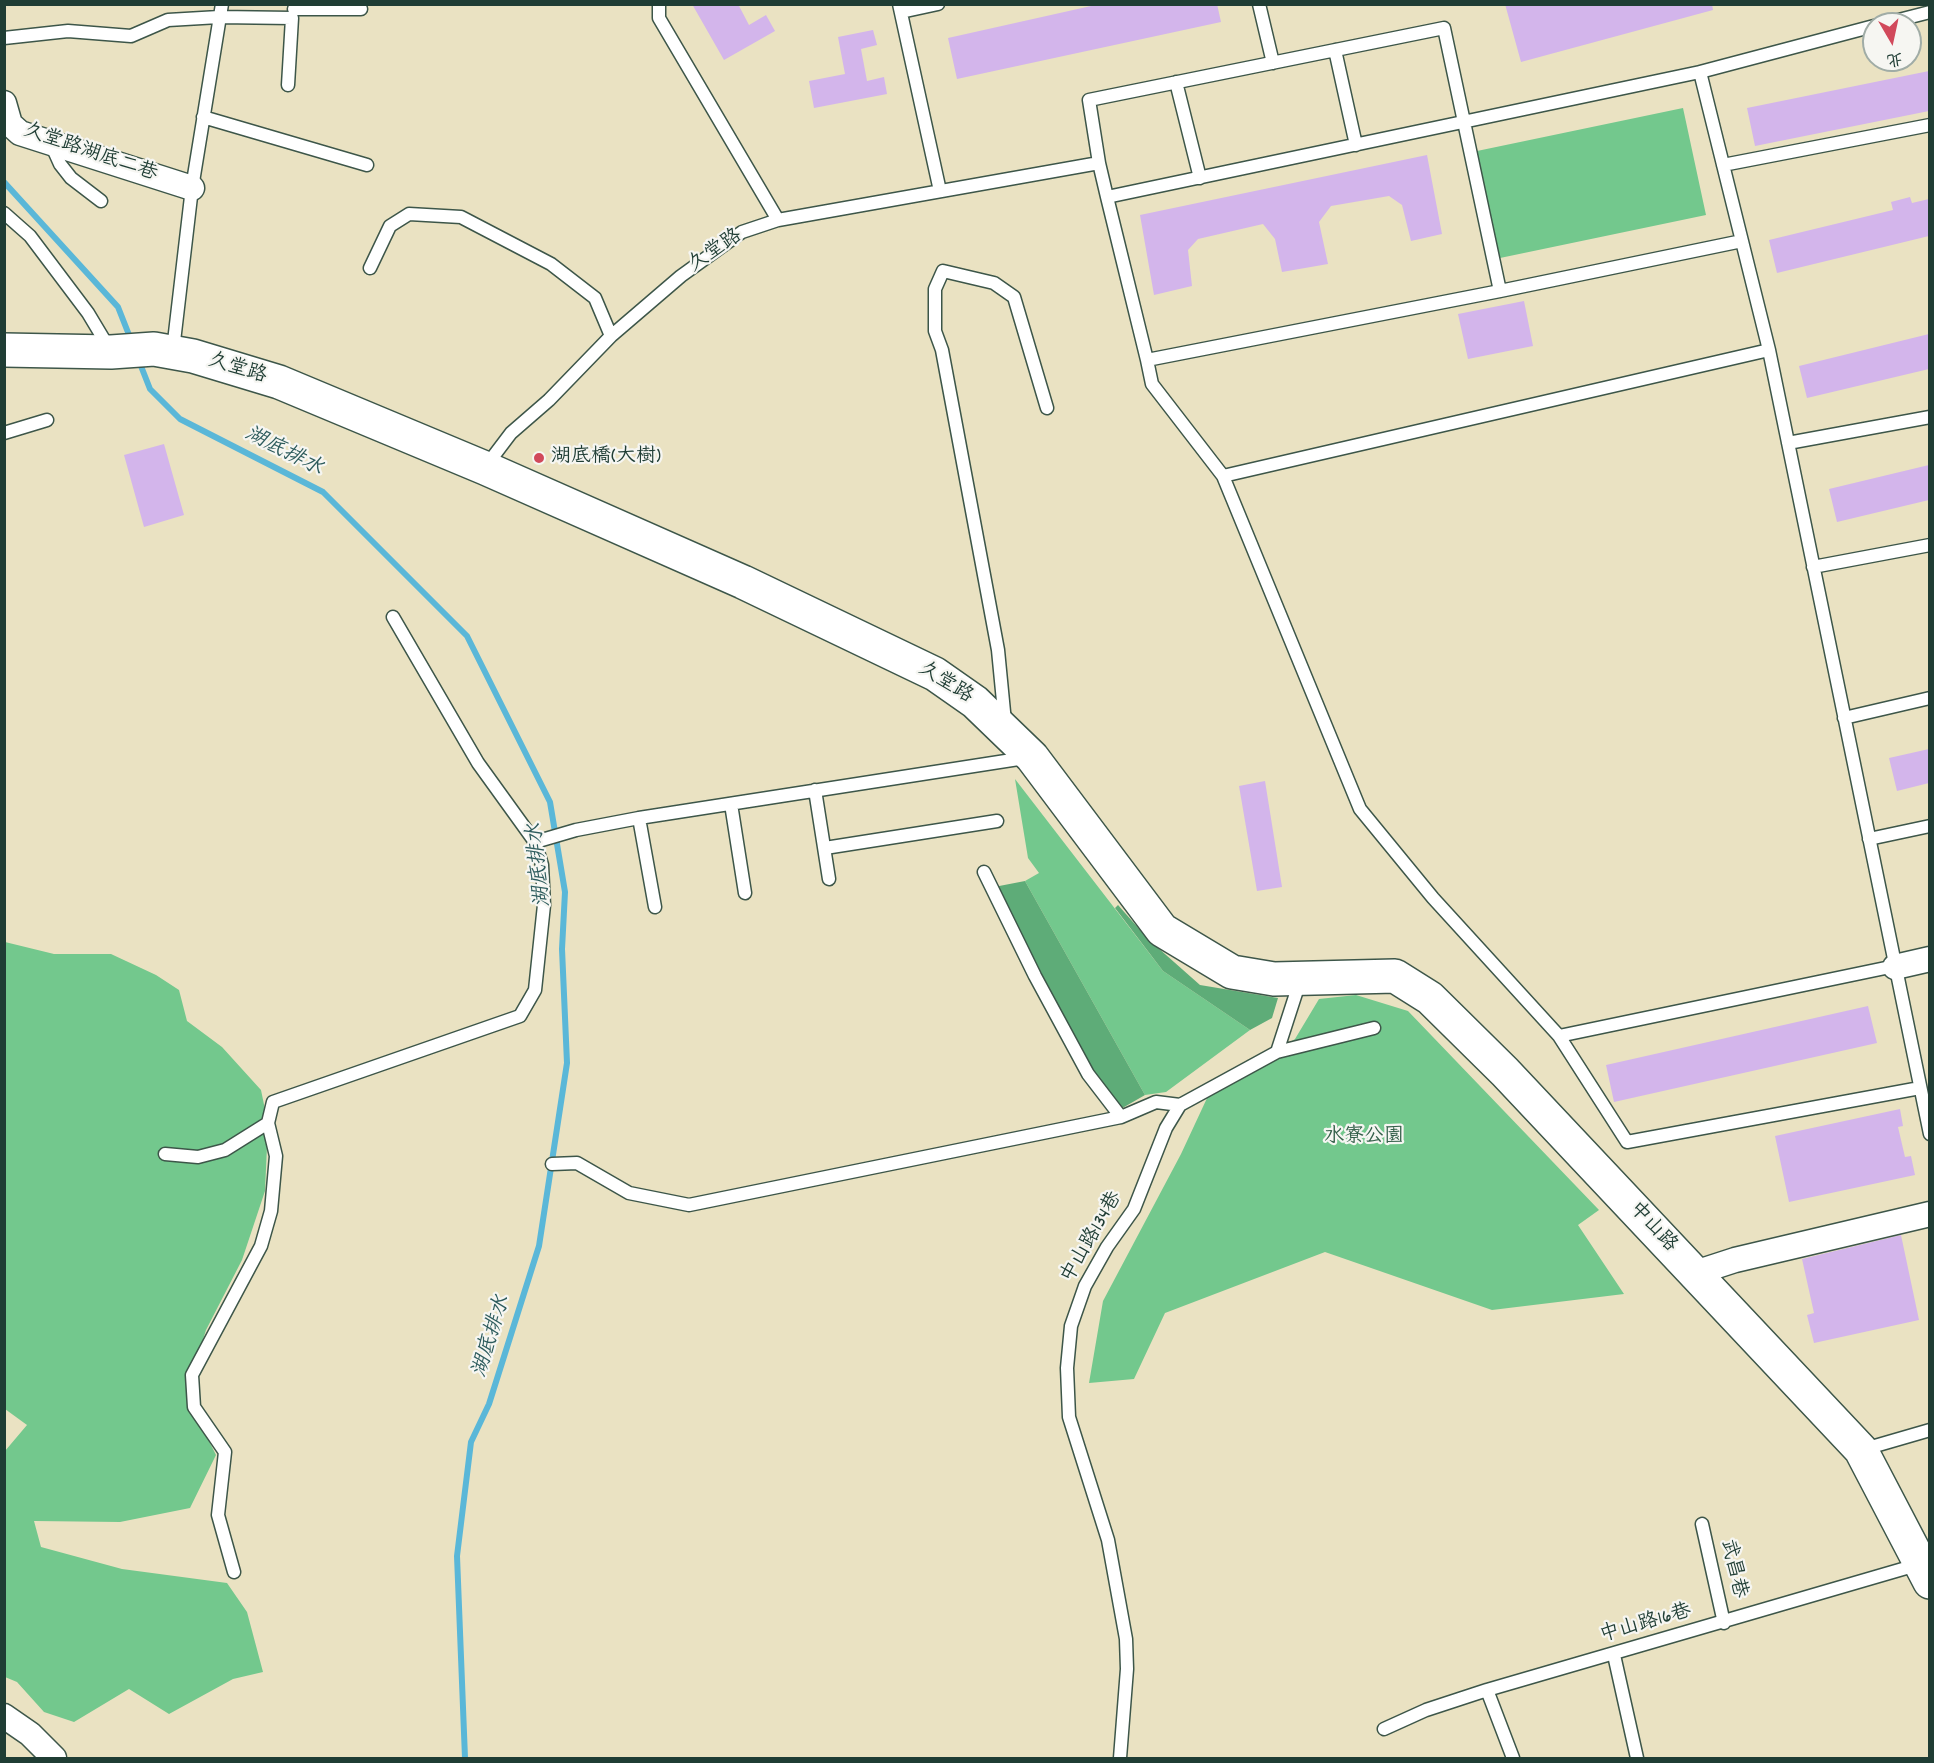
<!DOCTYPE html>
<meta charset="utf-8">
<style>
body{margin:0}
#map{position:relative;width:1934px;height:1763px;overflow:hidden;background:#eae2c2;font-family:Dekko,"LXGW WenKai TC",sans-serif}
canvas{display:block}
.frame{position:absolute;inset:0;border:6px solid #1f3d34;pointer-events:none}
.north{position:absolute;left:1862px;top:12px;width:60px;height:60px;box-sizing:border-box;background:#f6f6f2;border:2px solid #a0aca6;border-radius:50%;rotate:171deg;font-size:16px;font-weight:700;line-height:24px;text-align:center;color:#1f3d34}
.north::after{content:'';display:block;margin:auto;width:21px;height:27px;background:#d1495b;clip-path:polygon(50% 0,100% 100%,50% 72%,0 100%)}
</style>
<div id="map">
<canvas width="1934" height="1763"></canvas>
<div class="frame"></div>
<div class="north">北</div>
</div>
<script>
const g = document.querySelector('canvas').getContext('2d');
g.lineJoin = 'round';
function paint(path, color) { g.fillStyle = color; g.fill(path, 'evenodd'); }
const poly = rows => new Path2D(rows.map(r => 'M' + r).join(''));
function stroke(path, color, width, dash) { g.strokeStyle = color; g.lineWidth = width; g.lineCap = dash ? 'butt' : 'round'; g.setLineDash(dash || []); g.stroke(path); }
function drawText(font, color, halo, rows, align = 'center') {
  g.font = font + ' Dekko,"LXGW WenKai TC",sans-serif'; g.lineWidth = 4.5; g.setLineDash([]); g.textBaseline = 'middle'; g.strokeStyle = halo; g.fillStyle = color; for (const [text, x, y, turn = 0] of rows) {
    g.save(); g.translate(x, y); g.rotate((+turn || 0) * Math.PI / 180); g.textAlign = isNaN(turn) ? turn : align; if (halo) g.strokeText(text, 0, 0); g.fillText(text, 0, 0); g.restore();
  }
}
paint(poly([
 [1683,108,1706,215,1500,258,1477,151],
 [1015,779,1163,971,1250,1030,1166,1092,1145,1095,1025,881,1039,873,1028,858],
 [5,942,54,954,111,954,156,975,179,990,187,1021,222,1047,261,1090,268,1124,265,1191,242,1260,206,1330,186,1395,216,1455,190,1508,120,1522,34,1521,41,1547,122,1569,227,1583,247,1612,263,1672,233,1679,169,1714,129,1689,74,1722,44,1712,17,1682,5,1677,5,1451,27,1425,5,1409],
 [1356,995,1408,1011,1599,1210,1578,1225,1624,1294,1492,1310,1325,1252,1165,1313,1134,1379,1089,1383,1103,1301,1181,1154,1208,1096,1295,1039,1319,999]
]), '#73c88d');
paint(poly([
 [1025,881,1145,1095,1119,1110,1089,1068,994,887],
 [1118,905,1148,939,1200,985,1278,998,1272,1018,1250,1030,1163,971,1115,908]
]), '#5eac78');
stroke(poly([
 [4,182,118,307,131,340],
 [139,361,150,389,180,419,323,492,467,636,550,802,565,892,562,949,567,1063,539,1246,489,1404,471,1442,457,1556,465,1758]
]), '#5ab7d8', 6);
paint(poly([
 [692,4,738,4,749,25,766,15,775,31,724,60],
 [1100,4,1217,4,1221,22,957,79,948,38],
 [1505,4,1712,4,1713,10,1521,62],
 [873,30,877,45,861,49,867,81,884,77,887,94,814,108,809,81,845,74,838,37],
 [1929,71,1929,111,1755,146,1747,108],
 [1427,155,1442,234,1411,241,1402,205,1389,196,1331,206,1319,222,1328,264,1282,272,1275,239,1263,224,1198,239,1188,250,1192,286,1154,295,1140,215],
 [1910,197,1912,203,1929,199,1929,236,1777,273,1769,240,1893,210,1891,202],
 [1524,301,1533,346,1468,359,1458,314],
 [1929,334,1929,369,1807,398,1799,366],
 [164,444,184,515,144,527,124,455],
 [1929,465,1929,500,1837,522,1829,489],
 [1929,749,1929,783,1897,791,1889,758],
 [1265,781,1282,887,1257,891,1239,786],
 [1868,1006,1877,1043,1614,1102,1606,1065],
 [1900,1109,1903,1126,1898,1127,1905,1157,1911,1156,1915,1175,1789,1202,1775,1136],
 [1901,1235,1919,1320,1814,1343,1807,1315,1814,1313,1802,1259]
]), '#d3b5eb');
const lane = poly([
 [899,4,940,191],
 [1259,4,1273,63],
 [294,9,361,9],
 [901,12,938,4],
 [1883,24,1930,12],
 [4,38,68,31,131,36,168,20,219,17,292,18,288,85],
 [1335,50,1356,145],
 [1700,72,1874,26],
 [1176,82,1200,178],
 [203,117,367,165],
 [51,144,60,164,71,178,101,201],
 [1099,163,1089,100,1444,28,1500,291,1147,360],
 [1723,165,1930,125],
 [4,213,30,236,88,313,109,348],
 [778,220,1099,163,1107,197,1147,360,1152,384,1223,476,1769,350,1700,72,1107,197],
 [370,268,390,226,409,214,461,217,551,264,595,298,611,336],
 [1500,291,1742,241],
 [173,350,192,188,222,4],
 [1769,350,1930,1134],
 [4,433,47,420],
 [1788,443,1930,417],
 [486,466,511,433,549,400,611,336,681,276,742,232,778,220,659,18,659,4],
 [1223,476,1360,809,1433,898,1559,1036,1895,966],
 [1813,567,1930,545],
 [1844,718,1930,698],
 [1005,722,998,650,942,350,935,331,935,289,943,271,994,283,1014,297,1047,408],
 [815,790,829,879],
 [731,804,745,893],
 [639,818,655,907],
 [1869,839,1930,826],
 [535,842,576,830,639,818,1025,758],
 [825,848,997,821],
 [984,872,1035,976,1088,1074,1121,1117,1156,1102,1180,1105],
 [1559,1036,1627,1142,1920,1088],
 [1277,1052,1374,1028],
 [165,1154,198,1157,225,1150,268,1123],
 [552,1164,577,1163,629,1193,689,1205,1121,1117],
 [1861,1450,1930,1430],
 [1702,1524,1724,1623],
 [234,1572,218,1515,225,1452,194,1407,192,1375,261,1246,271,1211,276,1156,268,1123,273,1102,520,1016,535,990,544,905,542,865,535,842,478,763,393,617],
 [1614,1655,1637,1758],
 [1487,1690,1513,1758],
 [1384,1729,1426,1710,1487,1690,1920,1564],
 [1120,1758,1127,1669,1126,1639,1108,1540,1069,1417,1067,1368,1071,1326,1085,1286,1107,1247,1134,1209,1166,1128,1180,1105,1277,1052,1300,981]
]);
const street = poly([
 [4,103,10,124,20,133,192,188],
 [1895,967,1930,959],
 [1695,1273,1735,1260,1930,1214],
 [4,1716,30,1734,54,1758]
]);
const secondary = poly([
 [4,350,111,352,154,349,193,356,279,382,485,468,743,582,935,674,975,702,1032,757,1162,930,1232,972,1274,979,1395,976,1430,998,1505,1072,1861,1450,1930,1582]
]);
stroke(lane, '#3d5649', 15);
stroke(street, '#3d5649', 27);
stroke(secondary, '#3d5649', 36);
stroke(lane, '#fff', 12);
stroke(street, '#fff', 24);
stroke(secondary, '#fff', 33);
for (const [x, y, r, color] of [
 [539,458,6,"#d1495b"]
]) { const dot = new Path2D(); dot.arc(x, y, r, 0, 2 * Math.PI); g.fillStyle = color; g.fill(dot); stroke(dot, '#f6f6f2', 2); }
drawText('20px', '#1f3d34', '#f6f6f2', [
 ["久堂路湖底二巷",90,154,19],
 ["久堂路",716,252,-34],
 ["久堂路",237,370,17],
 ["久堂路",945,684,32],
 ["中山路",1652,1228,47],
 ["中山路134巷",1093,1238,-60],
 ["武昌巷",1732,1569,77],
 ["中山路16巷",1646,1625,-16]
]);
drawText('20px', '#1f3d34', '#f6f6f2', [
 ["湖底橋(大樹)",551,458]
], 'left');
drawText('20px', '#34604a', '#f6f6f2', [
 ["水寮公園",1364,1138]
]);
drawText('italic 21px', '#2e5c5d', '#f6f6f2', [
 ["湖底排水",283,453,27],
 ["湖底排水",541,865,-96],
 ["湖底排水",493,1337,-73]
]);
</script>
